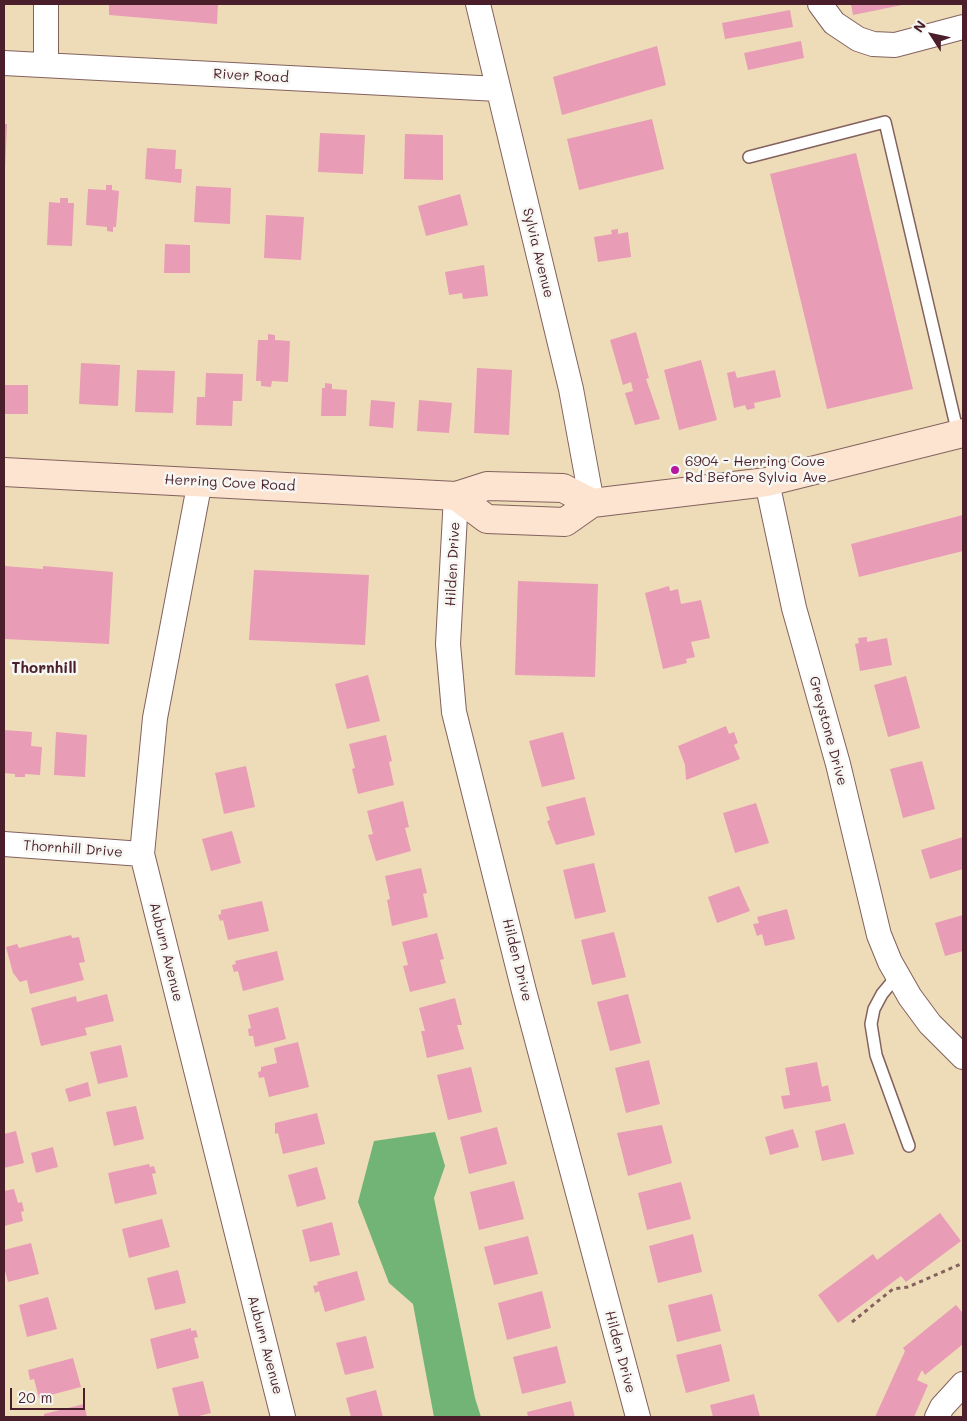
<!DOCTYPE html>
<style>
body{margin:0}
#map{position:relative;width:967px;height:1421px;overflow:hidden;background:#eedcb9;font-family:Mali,sans-serif}
canvas{display:block}
.frame{position:absolute;inset:0;border:5px solid #4a1f2b;pointer-events:none}
.north{position:absolute;left:907px;top:10px;width:50px;height:50px;-webkit-text-stroke:4px #f6f6f2;paint-order:stroke;rotate:305deg;font-size:14px;font-weight:700;line-height:20px;text-align:center;color:#4a1f2b}
.north::after{content:'';display:block;margin:auto;width:18px;height:22px;background:#4a1f2b;clip-path:polygon(50% 0,100% 100%,50% 72%,0 100%)}
.scale{position:absolute;left:10px;top:1388px;width:75px;height:22px;box-sizing:border-box;border:2px solid #4a1f2b;border-top:0;padding-left:6px;font-size:15px;line-height:18px;white-space:nowrap;color:#4a1f2b;-webkit-text-stroke:4px #f6f6f2;paint-order:stroke}
</style>
<div id="map">
<canvas width="967" height="1421"></canvas>
<div class="frame"></div>
<div class="north">N</div>
<div class="scale">20 m</div>
</div>
<script>
const g = document.querySelector('canvas').getContext('2d');
g.lineJoin = 'round';
function paint(path, color) { g.fillStyle = color; g.fill(path, 'evenodd'); }
const poly = rows => new Path2D(rows.map(r => 'M' + r).join(''));
function stroke(path, color, width, dash) { g.strokeStyle = color; g.lineWidth = width; g.lineCap = dash ? 'butt' : 'round'; g.setLineDash(dash || []); g.stroke(path); }
function drawText(font, color, halo, rows, align = 'center') {
  g.font = font + ' Mali,sans-serif'; g.lineWidth = 5; g.setLineDash([]); g.textBaseline = 'middle'; g.strokeStyle = halo; g.fillStyle = color; for (const [text, x, y, turn = 0] of rows) {
    g.save(); g.translate(x, y); g.rotate((+turn || 0) * Math.PI / 180); g.textAlign = isNaN(turn) ? turn : align; if (halo) g.strokeText(text, 0, 0); g.fillText(text, 0, 0); g.restore();
  }
}
paint(poly([
 [435,1132,445,1166,434,1198,475,1398,481,1417,434,1417,413,1304,389,1283,358,1202,374,1141]
]), '#72b376');
paint(poly([
 [109,4,218,4,217,24,109,15],
 [851,4,902,4,902,5,853,15],
 [790,10,793,27,725,39,722,23],
 [801,41,804,58,748,70,744,53],
 [657,46,666,85,562,115,553,77],
 [652,119,664,169,579,190,567,139],
 [4,124,7,124,5,170,4,170],
 [320,133,365,135,363,174,318,172],
 [405,134,443,135,443,180,404,179],
 [147,148,176,150,175,169,182,169,181,183,145,179],
 [856,153,913,389,827,409,770,174],
 [106,185,112,185,112,190,119,191,116,227,113,227,113,232,107,231,107,227,86,225,88,189,106,190],
 [196,186,231,188,230,224,194,222],
 [460,194,468,225,426,236,418,206],
 [60,198,68,198,68,203,74,203,72,246,47,245,49,202,60,203],
 [266,215,304,217,301,260,264,258],
 [618,229,618,234,628,232,631,257,598,262,594,237,612,234,611,230],
 [165,244,190,245,190,273,164,273],
 [484,265,488,296,463,299,462,293,449,295,445,272],
 [636,332,649,378,646,379,660,419,635,425,625,393,633,391,631,382,623,385,610,340],
 [268,334,275,335,275,340,290,341,288,382,272,381,271,387,261,386,261,381,256,381,258,340,268,340],
 [701,360,717,420,679,430,664,370],
 [81,363,120,365,118,406,79,404],
 [477,368,512,370,509,435,474,433],
 [137,370,175,371,173,413,135,412],
 [775,370,781,397,754,403,755,408,747,410,745,405,734,408,727,373,735,371,737,378],
 [206,373,243,374,242,401,233,401,232,426,196,425,197,397,205,397],
 [325,383,332,384,332,389,347,390,346,416,321,416,322,388,325,388],
 [4,385,28,385,28,414,4,414],
 [371,400,395,402,393,428,369,426],
 [419,400,452,403,449,433,417,431],
 [963,515,963,551,859,577,851,544],
 [4,566,43,569,43,566,113,572,109,644,4,639],
 [254,570,369,575,365,645,249,640],
 [518,581,598,584,595,677,515,675],
 [669,586,670,591,678,589,681,604,701,600,710,638,691,642,695,657,686,659,687,663,663,669,645,593],
 [867,637,867,642,887,638,892,665,860,671,855,644,859,643,858,638],
 [368,675,380,721,347,729,335,684],
 [906,676,920,728,888,737,874,685],
 [726,726,729,734,734,732,738,743,734,745,740,759,686,780,685,765,678,746],
 [4,730,32,732,31,746,42,747,40,775,25,774,25,777,15,777,15,774,4,773],
 [56,732,87,735,85,777,54,775],
 [563,732,575,779,542,787,529,741],
 [386,735,392,761,389,762,394,785,358,794,352,769,355,768,349,744],
 [922,761,935,809,903,818,890,769],
 [246,766,255,807,224,814,215,773],
 [585,797,595,835,556,845,547,821,550,820,546,807],
 [403,801,409,827,405,828,411,851,376,861,368,835,373,834,367,811],
 [756,803,769,843,735,853,723,813],
 [232,831,241,863,211,871,202,839],
 [963,837,963,869,930,879,921,850],
 [594,863,606,912,575,919,563,870],
 [421,868,427,893,423,894,428,917,392,926,387,900,390,899,385,876],
 [739,886,750,911,717,923,708,897],
 [262,901,269,931,228,940,223,920,220,921,218,915,221,914,221,910],
 [787,909,795,939,765,946,762,934,757,936,753,924,759,923,757,917],
 [963,915,963,951,945,956,935,923],
 [614,932,626,977,592,985,581,940],
 [437,933,444,959,440,960,446,983,410,992,403,966,408,965,402,942],
 [71,935,72,938,79,937,85,962,79,963,84,980,30,994,27,980,20,982,13,973,6,947,17,944,19,948],
 [277,951,284,980,243,991,238,971,234,972,232,965,236,964,235,961],
 [107,994,114,1021,85,1028,87,1035,41,1046,31,1008,76,996,77,1002],
 [628,994,641,1043,610,1051,597,1002],
 [455,998,462,1025,457,1025,464,1049,427,1058,421,1031,425,1031,419,1008],
 [278,1007,286,1039,255,1047,253,1036,249,1036,248,1029,251,1028,248,1015],
 [298,1042,309,1087,269,1097,264,1077,259,1078,258,1072,261,1071,261,1067,277,1063,274,1048],
 [121,1045,128,1077,98,1084,90,1052],
 [649,1060,660,1104,626,1113,615,1068],
 [817,1062,822,1087,828,1085,831,1101,784,1109,781,1096,790,1095,785,1068],
 [471,1067,482,1112,448,1120,437,1075],
 [88,1082,91,1096,69,1102,65,1089],
 [136,1106,144,1139,114,1146,106,1112],
 [317,1113,325,1144,283,1154,278,1133,275,1134,275,1123],
 [845,1123,854,1154,822,1161,815,1131],
 [662,1125,672,1163,628,1176,617,1133],
 [497,1127,507,1164,469,1174,460,1137],
 [793,1129,799,1147,770,1155,765,1137],
 [16,1131,24,1163,4,1168,4,1134],
 [53,1147,58,1167,36,1173,31,1153],
 [149,1164,150,1167,154,1166,156,1173,152,1174,157,1194,115,1204,108,1173],
 [317,1167,326,1199,297,1207,288,1175],
 [514,1181,524,1219,479,1230,470,1192],
 [681,1182,691,1219,647,1230,638,1193],
 [14,1189,18,1203,22,1202,24,1211,21,1212,23,1221,4,1226,4,1191],
 [940,1213,961,1241,906,1282,901,1276,838,1323,818,1295,873,1254,877,1260],
 [162,1219,170,1247,129,1258,122,1229],
 [332,1222,340,1255,310,1262,302,1230],
 [693,1234,702,1272,658,1283,649,1246],
 [528,1236,538,1274,494,1285,484,1247],
 [31,1243,39,1274,8,1282,4,1267,4,1250],
 [178,1270,186,1303,155,1310,147,1278],
 [357,1271,365,1300,325,1312,319,1291,315,1293,313,1286,318,1285,317,1282],
 [542,1291,551,1328,507,1340,498,1303],
 [712,1294,721,1331,677,1342,668,1305],
 [48,1297,57,1329,27,1337,19,1305],
 [956,1305,963,1313,963,1344,925,1375,922,1370,917,1380,928,1385,914,1417,875,1417,905,1351,903,1348],
 [191,1328,191,1331,196,1330,198,1337,194,1338,199,1358,157,1369,150,1339],
 [366,1336,374,1368,345,1375,336,1343],
 [721,1344,730,1381,686,1393,676,1355],
 [557,1346,566,1383,522,1394,513,1357],
 [73,1358,81,1387,39,1398,34,1379,30,1380,28,1370],
 [203,1381,211,1413,195,1417,179,1417,172,1388],
 [376,1390,383,1417,351,1417,346,1398],
 [754,1394,760,1417,713,1417,710,1405],
 [571,1401,575,1417,528,1417,527,1412],
 [84,1404,87,1417,44,1417,44,1414]
]), '#e99cb5');
const service = poly([
 [749,157,885,122,958,434],
 [897,976,882,994,874,1009,871,1024,876,1055,909,1146]
]);
const minor = poly([
 [478,4,571,389,592,503],
 [820,4,834,23,858,39,873,44,895,45,963,27],
 [4,63,498,89],
 [46,65,46,4],
 [200,481,155,718,142,854,283,1417],
 [767,482,794,608,838,764,879,935,890,962,910,997,930,1024,963,1057],
 [456,496,448,644,454,712,524,991,638,1417],
 [4,844,142,854],
 [937,1417,942,1407,963,1384]
]);
const secondary = poly([
 [4,472,456,496,487,486,563,488,592,503],
 [456,496,487,519,565,522,592,503,767,482,963,433]
]);
stroke(service, '#83615d', 14);
stroke(minor, '#83615d', 26);
stroke(secondary, '#83615d', 30);
stroke(poly([
 [852,1322,893,1289,908,1287,963,1263]
]), '#83615d', 3, [4, 4]);
stroke(service, '#fff', 11);
stroke(minor, '#fff', 24);
stroke(secondary, '#fde4d1', 28);
for (const [x, y, r, color] of [
 [675,470,5,"#b5179e"]
]) { const dot = new Path2D(); dot.arc(x, y, r, 0, 2 * Math.PI); g.fillStyle = color; g.fill(dot); stroke(dot, '#f6f6f2', 2); }
drawText('14px', '#4a1f2b', '#f6f6f2', [
 ["River Road",251,76,3],
 ["Sylvia Avenue",538,253,76],
 ["Herring Cove Road",230,483,3],
 ["Hilden Drive",453,564,-87],
 ["Greystone Drive",828,731,75],
 ["Thornhill Drive",73,849,4],
 ["Auburn Avenue",166,952,76],
 ["Hilden Drive",517,960,76],
 ["Auburn Avenue",265,1345,75],
 ["Hilden Drive",620,1352,75]
]);
drawText('14px', '#4a1f2b', '#f6f6f2', [
 ["6904 - Herring Cove",685,462],
 ["Rd Before Sylvia Ave",685,478]
], 'left');
drawText('bold 15px', '#4a1f2b', '#f6f6f2', [
 ["Thornhill",44,668]
]);
</script>
